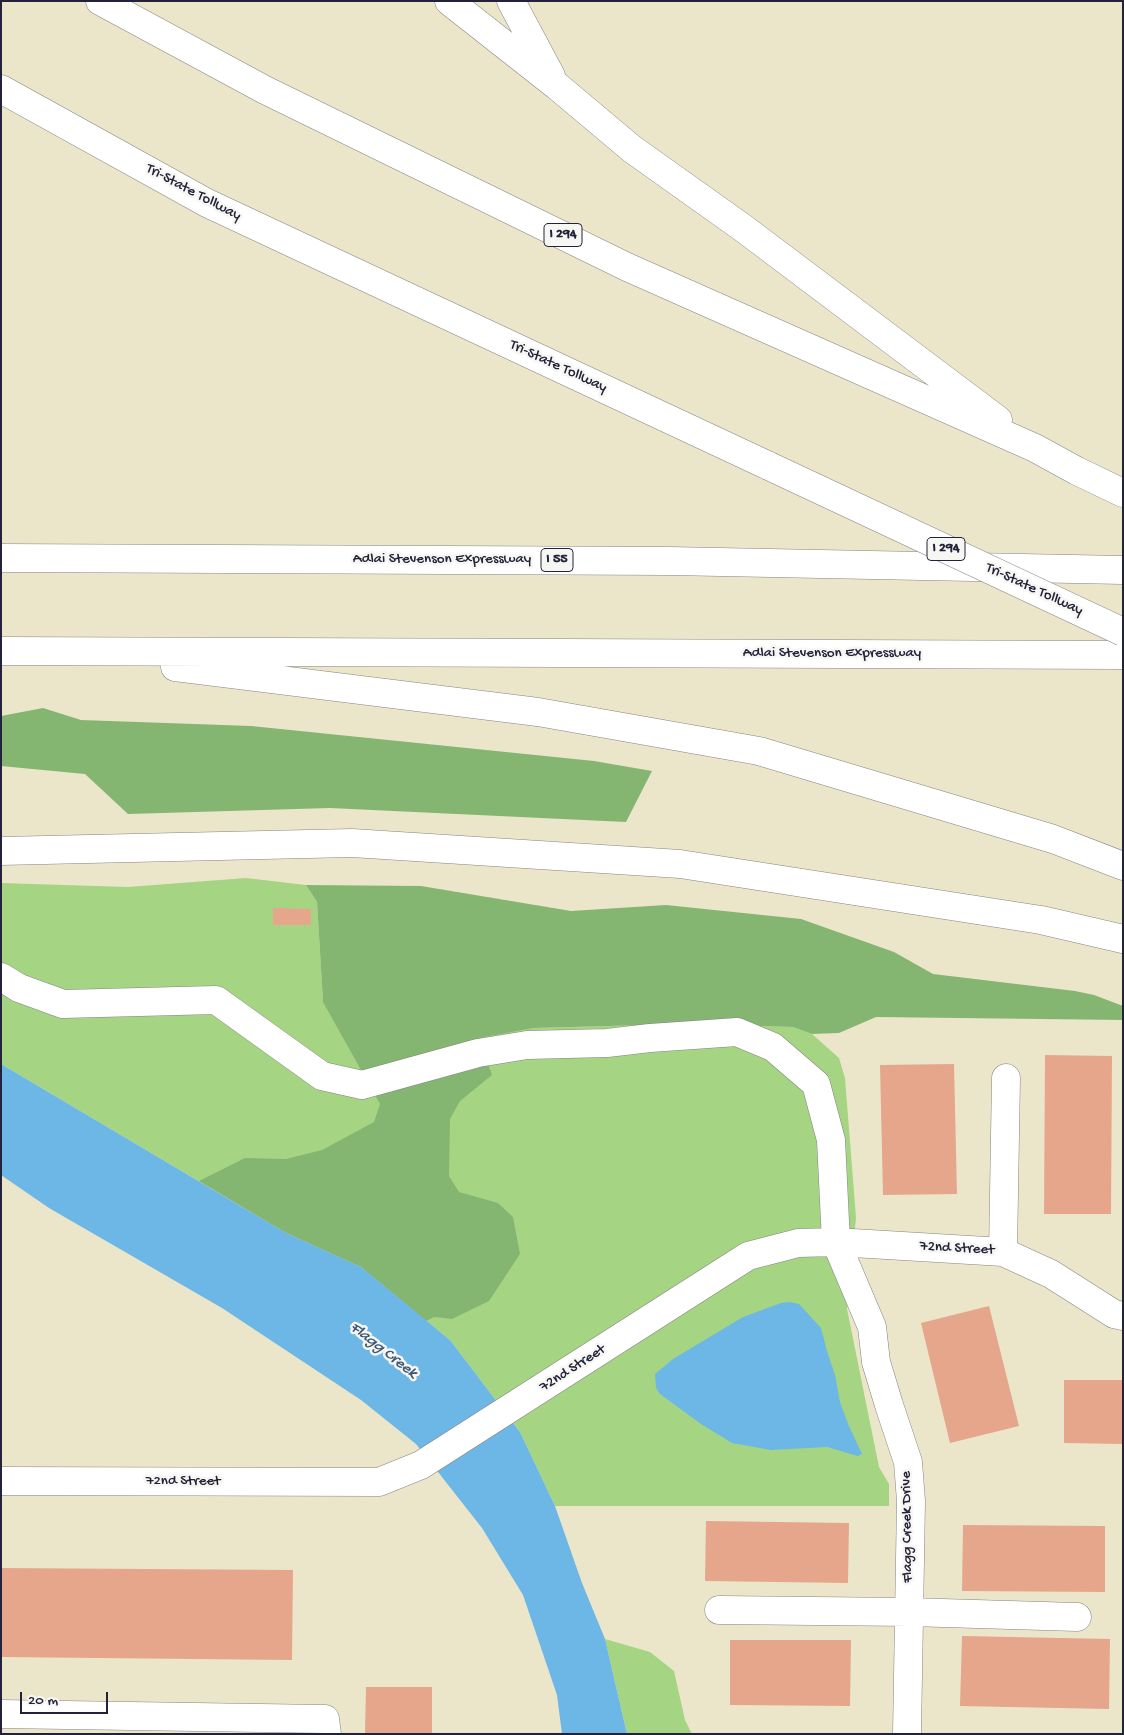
<!DOCTYPE html>
<style>
body{margin:0}
#map{position:relative;width:1124px;height:1735px;overflow:hidden;background:#ebe6ca;font-family:"Gochi Hand",sans-serif}
canvas{display:block}
.frame{position:absolute;inset:0;border:2px solid #22223b;pointer-events:none}
.scale{position:absolute;left:20px;top:1692px;width:88px;height:22px;box-sizing:border-box;border:2px solid #22223b;border-top:0;padding-left:6px;font-size:15px;line-height:18px;white-space:nowrap;color:#22223b;-webkit-text-stroke:4px #f6f6f2;paint-order:stroke}
</style>
<div id="map">
<canvas width="1124" height="1735"></canvas>
<div class="frame"></div>
<div class="scale">20 m</div>
</div>
<script>
const g = document.querySelector('canvas').getContext('2d');
g.lineJoin = 'round';
function paint(path, color) { g.fillStyle = color; g.fill(path, 'evenodd'); }
const poly = rows => new Path2D(rows.map(r => 'M' + r).join(''));
function stroke(path, color, width, dash) { g.strokeStyle = color; g.lineWidth = width; g.lineCap = dash ? 'butt' : 'round'; g.setLineDash(dash || []); g.stroke(path); }
function drawText(font, color, halo, rows, align = 'center') {
  g.font = font + ' "Gochi Hand",sans-serif'; g.lineWidth = 5; g.setLineDash([]); g.textBaseline = 'middle'; g.strokeStyle = halo; g.fillStyle = color; for (const [text, x, y, turn = 0] of rows) {
    g.save(); g.translate(x, y); g.rotate((+turn || 0) * Math.PI / 180); g.textAlign = isNaN(turn) ? turn : align; if (halo) g.strokeText(text, 0, 0); g.fillText(text, 0, 0); g.restore();
  }
}
paint(poly([
 [246,878,306,885,317,902,323,1001,533,1028,687,1024,793,1027,812,1034,839,1058,845,1078,856,1218,847,1309,879,1467,889,1484,889,1506,555,1506,520,1432,450,1340,361,1267,286,1233,1,1064,1,883,128,887],
 [605,1639,650,1652,674,1671,685,1720,692,1734,627,1734]
]), '#a5d583');
paint(poly([
 [43,708,81,720,251,726,594,761,652,771,626,822,330,808,128,814,85,774,1,766,1,716],
 [306,885,421,886,571,911,666,905,801,919,894,952,933,974,1075,991,1094,995,1123,1006,1123,1020,876,1017,839,1033,812,1034,793,1027,687,1024,533,1028,479,1038,492,1075,460,1101,450,1119,449,1176,459,1192,498,1203,513,1217,520,1254,489,1301,452,1319,434,1317,426,1321,361,1267,286,1233,199,1181,245,1158,286,1159,322,1150,374,1122,380,1104,323,1002,317,902]
]), '#84b671');
paint(poly([
 [1,1064,286,1233,361,1267,450,1340,520,1432,555,1506,582,1583,605,1639,627,1734,562,1734,557,1695,523,1595,482,1528,416,1444,361,1400,222,1308,49,1208,1,1175],
 [790,1302,799,1304,821,1328,827,1351,835,1375,840,1402,848,1424,862,1454,858,1456,827,1447,771,1450,732,1443,701,1424,660,1394,656,1388,655,1374,673,1359,743,1317,781,1303]
]), '#6cb7e5');
paint(poly([
 [273,908,311,909,311,925,273,925],
 [1045,1055,1112,1056,1111,1214,1044,1214],
 [954,1064,957,1194,883,1195,880,1065],
 [989,1306,1019,1426,950,1443,921,1323],
 [1064,1380,1123,1380,1123,1444,1064,1443],
 [706,1521,849,1523,848,1583,705,1581],
 [963,1525,1105,1526,1105,1592,962,1591],
 [1,1568,293,1570,292,1660,1,1657],
 [962,1636,1110,1639,1109,1709,960,1706],
 [730,1640,851,1640,850,1706,730,1705],
 [366,1687,432,1687,432,1734,365,1734]
]), '#e5a68c');
const minor = poly([
 [1,977,19,988,63,1004,216,1000,322,1076,362,1085,478,1053,527,1045,607,1043,650,1038,737,1032,773,1047,816,1084,831,1140,836,1242,872,1327,876,1362,889,1405,908,1462,911,1501,907,1734],
 [1003,1252,1006,1078],
 [1,1481,379,1482,421,1465,748,1256,798,1243,836,1242,1003,1252,1051,1274,1114,1314,1123,1316],
 [719,1610,909,1612,1077,1617],
 [1,1714,325,1719,327,1734]
]);
const highway = poly([
 [100,1,265,90,627,267,1035,448,1077,471,1123,493],
 [449,1,557,86,632,149,743,228,998,420],
 [511,1,551,76],
 [1,89,207,203,769,466],
 [1,558,669,561,1123,570],
 [1,651,1123,655],
 [175,667,538,712,759,751,1053,839,1123,866],
 [1,851,352,843,680,864,1041,920,1123,939]
]);
stroke(minor, '#868482', 29);
stroke(highway, '#868482', 29);
stroke(minor, '#fff', 28);
stroke(highway, '#fff', 28);
const highwayBridge = poly([
 [769,466,1123,632]
]);
stroke(highwayBridge, '#868482', 29, []);
stroke(highwayBridge, '#fff', 28);
for (const [x, y, w] of [
 [563,235,38],
 [946,549,38],
 [557,560,32]
]) { const box = new Path2D(); box.roundRect(x - w / 2, y - 11.5, w, 23, 4); g.fillStyle = '#f6f6f2'; g.fill(box); stroke(box, '#22223b', 1); }
drawText('bold 14px', '#22223b', null, [
 ["I 294",563,235],
 ["I 294",946,549],
 ["I 55",557,560]
]);
drawText('15px', '#22223b', '#f6f6f2', [
 ["Tri-State Tollway",193,193,28],
 ["Tri-State Tollway",558,367,25],
 ["Adlai Stevenson Expressway",442,560],
 ["Tri-State Tollway",1034,590,25],
 ["Adlai Stevenson Expressway",832,654],
 ["72nd Street",957,1249,3],
 ["72nd Street",573,1369,-33],
 ["72nd Street",183,1482],
 ["Flagg Creek Drive",908,1527,-91]
]);
drawText('italic 16px', '#3c5676', '#f6f6f2', [
 ["Flagg Creek",383,1351,38]
]);
</script>
